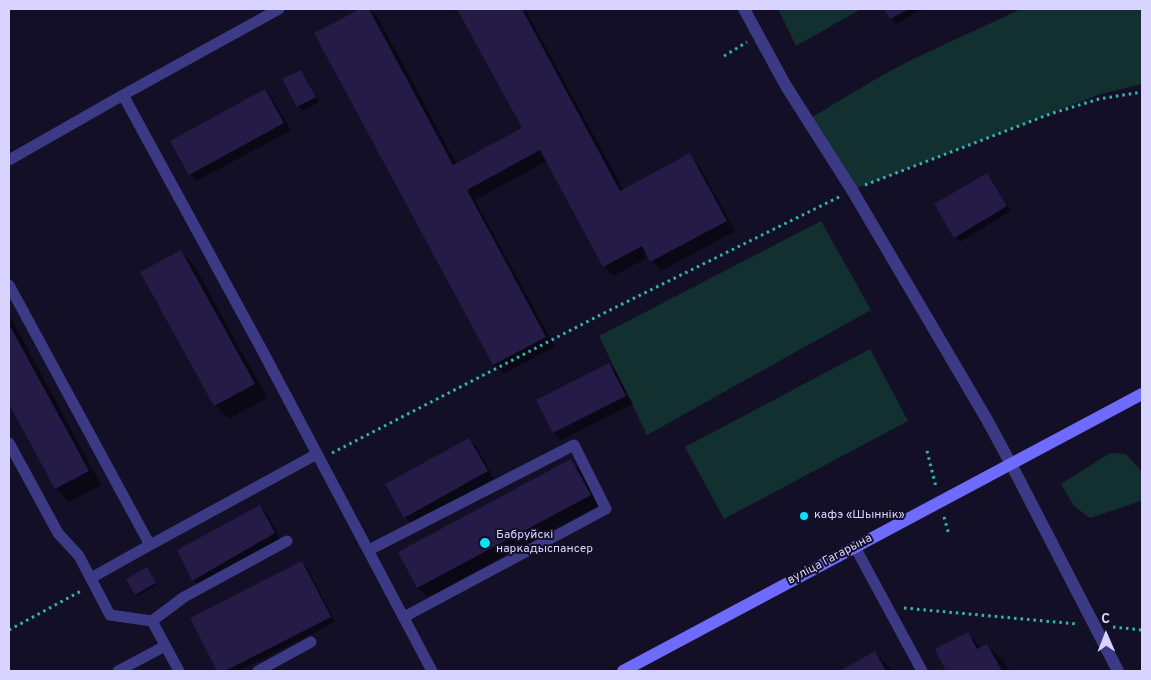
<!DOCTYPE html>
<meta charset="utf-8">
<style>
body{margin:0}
#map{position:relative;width:1151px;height:680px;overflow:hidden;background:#130f26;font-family:Overpass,sans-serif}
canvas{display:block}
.frame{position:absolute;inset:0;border:10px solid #d9d4ff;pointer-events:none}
.north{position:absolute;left:1081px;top:610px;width:50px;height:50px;-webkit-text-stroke:4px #130f26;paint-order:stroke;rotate:359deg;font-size:14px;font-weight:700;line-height:20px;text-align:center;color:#d9d4ff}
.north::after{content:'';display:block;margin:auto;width:18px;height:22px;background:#d9d4ff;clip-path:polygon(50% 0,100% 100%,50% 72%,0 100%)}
</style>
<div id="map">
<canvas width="1151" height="680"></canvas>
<div class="frame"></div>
<div class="north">С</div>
</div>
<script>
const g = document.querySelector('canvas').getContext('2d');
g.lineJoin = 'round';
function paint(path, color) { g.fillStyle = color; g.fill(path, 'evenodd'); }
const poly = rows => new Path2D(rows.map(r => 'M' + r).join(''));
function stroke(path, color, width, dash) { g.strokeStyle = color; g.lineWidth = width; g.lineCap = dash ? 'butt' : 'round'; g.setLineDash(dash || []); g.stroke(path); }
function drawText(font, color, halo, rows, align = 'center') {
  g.font = font + ' Overpass,sans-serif'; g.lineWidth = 4; g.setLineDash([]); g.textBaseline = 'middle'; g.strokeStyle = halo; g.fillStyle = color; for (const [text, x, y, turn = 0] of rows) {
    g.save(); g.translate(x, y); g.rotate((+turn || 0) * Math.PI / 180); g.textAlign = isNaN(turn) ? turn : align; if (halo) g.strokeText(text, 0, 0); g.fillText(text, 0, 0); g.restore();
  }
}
paint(poly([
 [778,9,861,9,796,46],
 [1021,9,1142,9,1142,84,1101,94,852,190,807,120,881,76,911,60],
 [821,221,871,310,647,435,599,336],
 [870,349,908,421,724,519,685,447],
 [1110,453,1126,454,1142,472,1141,501,1090,518,1074,506,1061,484]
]), '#12302f');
paint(poly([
 [362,9,369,9,377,16,457,165,523,129,458,9,525,9,624,191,690,155,699,165,735,231,661,271,651,261,649,257,613,276,604,266,547,161,475,200,555,347,504,373,494,364,316,33],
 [885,9,922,9,896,24,891,19],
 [301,71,305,76,319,102,303,111,298,106,284,80],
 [265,90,272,98,291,130,197,181,190,174],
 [987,174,991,179,1011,211,960,242,955,237],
 [181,251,194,265,267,398,229,419,215,405],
 [9,317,12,320,101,485,69,502,56,488,9,401],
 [609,364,616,372,633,404,561,440,554,433],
 [469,439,476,446,494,479,413,525,405,517,387,485],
 [571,461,581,471,599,505,428,597,418,588,400,553],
 [260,507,267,514,281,541,200,587,193,580],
 [302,562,307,567,335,622,239,671,219,671,192,619],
 [148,571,157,585,138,596,136,594],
 [968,634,982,648,987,645,1004,662,1009,671,948,671,937,650],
 [875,653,889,666,891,671,841,671]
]), '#0007');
paint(poly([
 [360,9,369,9,453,165,522,128,457,9,522,9,620,191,690,153,727,221,650,262,642,246,603,267,540,150,467,190,546,337,493,365,314,33],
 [884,9,909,9,890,19],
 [301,70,316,97,297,107,282,79],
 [265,89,284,123,189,175,170,141],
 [987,173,1007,206,954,238,934,204],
 [181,250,255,384,214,406,140,272],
 [9,324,89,471,55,489,9,404],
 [609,363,626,396,553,433,536,400],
 [469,438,488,471,404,518,385,484],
 [571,459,591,495,417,588,398,552],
 [260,505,275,533,192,581,177,550],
 [302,561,331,617,225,671,217,671,190,618],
 [147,567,156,583,135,595,126,579],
 [968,632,977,649,987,644,1002,671,946,671,935,649],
 [875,651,886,671,839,671]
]), '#241b47');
stroke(poly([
 [724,56,747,42],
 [865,185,1050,114,1099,99,1142,92],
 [927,451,936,487],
 [332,453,606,312,839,197],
 [944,517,949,535],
 [904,608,1077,624],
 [1113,627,1142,630],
 [9,630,81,591]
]), '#2fb8b0', 3, [2.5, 4]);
stroke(poly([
 [279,9,123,95,262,350,432,671],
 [9,160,123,95],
 [9,285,150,545,91,578],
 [9,443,58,533,79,556,110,615,152,621,179,671],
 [150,545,317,454],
 [855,547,922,671],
 [369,550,574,445,606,509,404,617],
 [152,621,184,597,287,541],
 [118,671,165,646],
 [258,671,311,642]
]), '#3d3a85', 11);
stroke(poly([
 [744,9,786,86,852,190,986,418,1011,464]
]), '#3d3a85', 12);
stroke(poly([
 [1011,464,1118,671]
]), '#3d3a85', 12);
stroke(poly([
 [623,671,1142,394]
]), '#6f6bff', 12);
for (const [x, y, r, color] of [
 [804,516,5,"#00e5ff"],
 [485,543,6,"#00e5ff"]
]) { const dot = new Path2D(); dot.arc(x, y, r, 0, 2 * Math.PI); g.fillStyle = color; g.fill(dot); stroke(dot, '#130f26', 2); }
drawText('12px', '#d9d4ff', '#130f26', [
 ["кафэ «Шыннік»",814,516],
 ["Бабруйскі",496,536],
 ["наркадыспансер",496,550]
], 'left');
drawText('12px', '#d9d4ff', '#130f26', [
 ["вуліца Гагарына",830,560,-28]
]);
</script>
